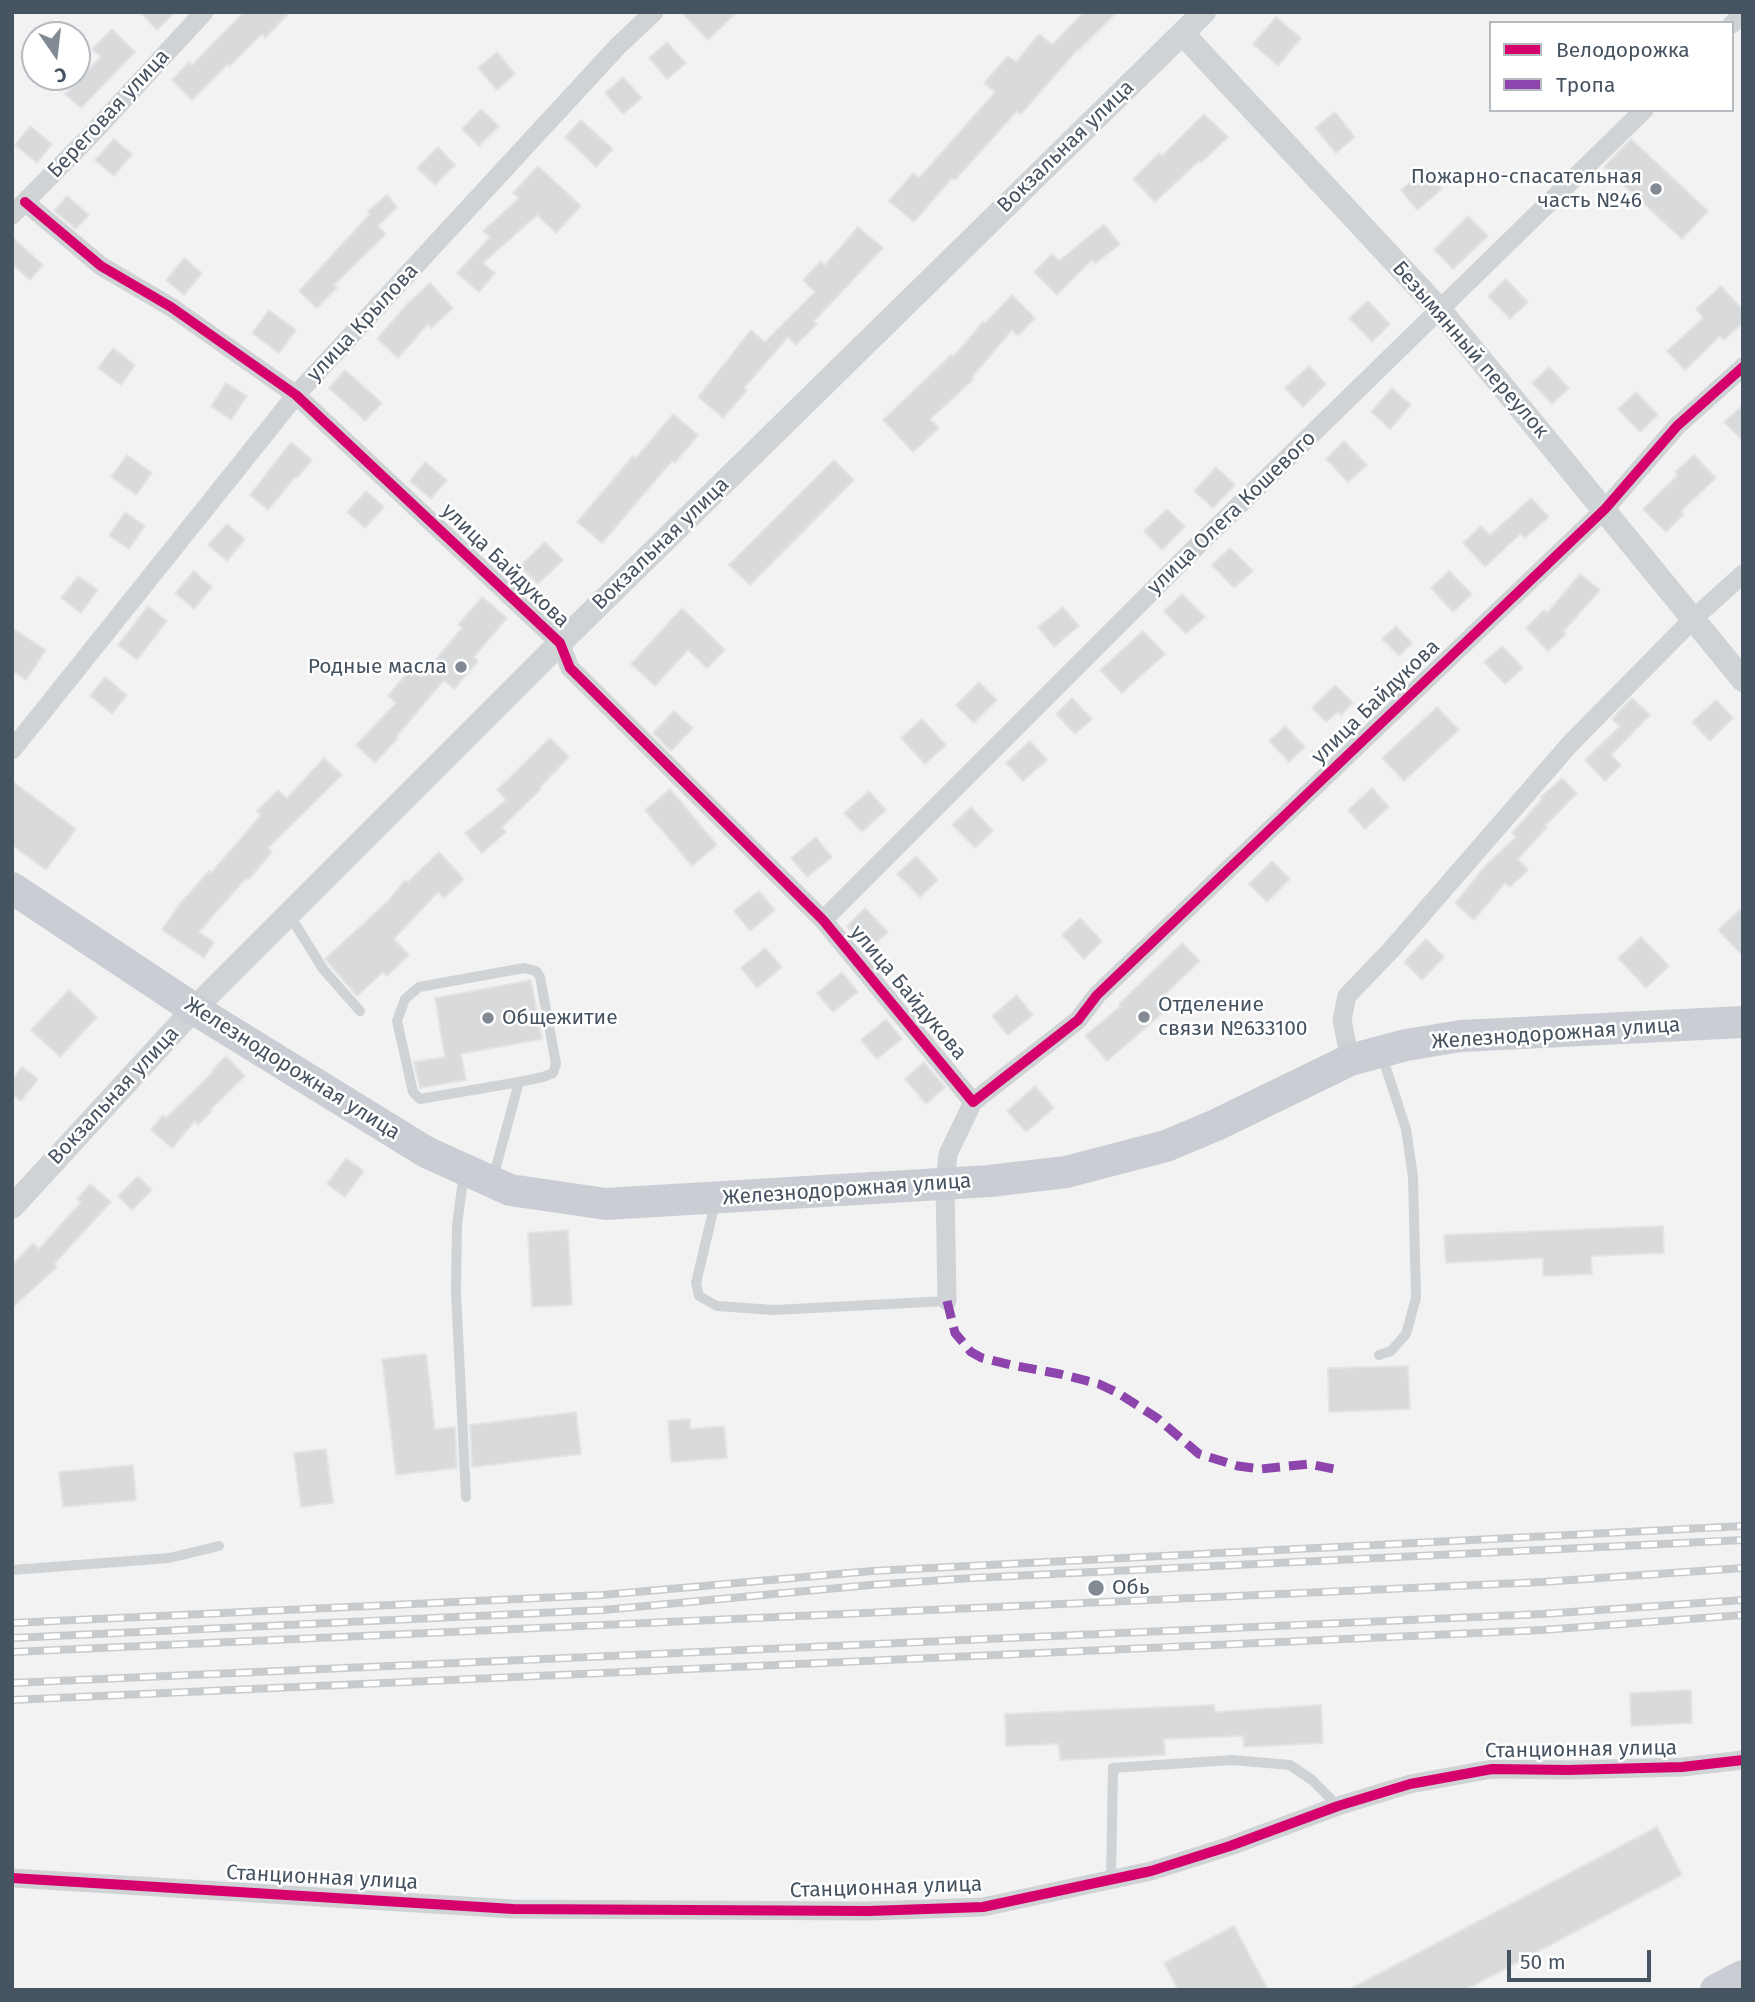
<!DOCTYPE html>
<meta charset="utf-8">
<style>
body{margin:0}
#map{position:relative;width:1755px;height:2002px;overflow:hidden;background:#f2f2f2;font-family:"Fira Sans",sans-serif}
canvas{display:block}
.frame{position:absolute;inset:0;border:14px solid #465361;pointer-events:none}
.legend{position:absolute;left:1489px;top:21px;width:245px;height:91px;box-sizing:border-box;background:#fff;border:2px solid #b5bac0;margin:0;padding:9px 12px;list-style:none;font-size:21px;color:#465361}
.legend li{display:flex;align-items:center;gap:14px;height:35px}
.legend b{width:35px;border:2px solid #b5bac0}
.north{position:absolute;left:21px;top:21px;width:70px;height:70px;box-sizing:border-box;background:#fff;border:2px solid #b5bac0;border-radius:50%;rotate:166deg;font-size:19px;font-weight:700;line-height:28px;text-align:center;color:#465361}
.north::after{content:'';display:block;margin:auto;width:24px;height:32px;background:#828b94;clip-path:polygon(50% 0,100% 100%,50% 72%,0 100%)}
.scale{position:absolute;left:1507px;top:1950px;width:144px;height:32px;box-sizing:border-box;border:4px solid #465361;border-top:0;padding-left:9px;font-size:21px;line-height:24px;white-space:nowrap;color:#465361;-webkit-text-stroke:5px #fff;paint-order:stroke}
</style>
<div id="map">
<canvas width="1755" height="2002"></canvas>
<div class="frame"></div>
<ul class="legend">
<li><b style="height:9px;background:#d6006c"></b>Велодорожка</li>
<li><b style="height:9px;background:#8e44ad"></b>Тропа</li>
</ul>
<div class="north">С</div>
<div class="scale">50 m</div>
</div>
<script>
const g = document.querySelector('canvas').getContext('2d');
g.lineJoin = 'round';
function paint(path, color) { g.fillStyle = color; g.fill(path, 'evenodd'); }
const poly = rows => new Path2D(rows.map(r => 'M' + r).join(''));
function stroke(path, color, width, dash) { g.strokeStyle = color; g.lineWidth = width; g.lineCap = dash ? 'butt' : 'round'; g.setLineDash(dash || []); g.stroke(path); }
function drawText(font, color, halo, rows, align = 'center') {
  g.font = font + ' "Fira Sans",sans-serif'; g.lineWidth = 5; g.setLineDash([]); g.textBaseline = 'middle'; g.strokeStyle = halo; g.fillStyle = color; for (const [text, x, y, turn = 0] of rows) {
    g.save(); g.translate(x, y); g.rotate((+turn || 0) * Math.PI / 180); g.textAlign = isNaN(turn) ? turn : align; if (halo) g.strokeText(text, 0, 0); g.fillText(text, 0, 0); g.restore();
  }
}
const building = poly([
 [140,12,175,12,157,30,140,12],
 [244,12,290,12,265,38,262,34,230,66,228,64,192,100,172,80,189,62,192,65,244,12],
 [681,12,737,12,708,40,681,12],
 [1084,12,1117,12,1079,50,1078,49,1021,114,1017,111,955,180,952,178,914,222,889,201,913,173,919,178,995,92,984,83,1008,56,1016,62,1039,34,1052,45,1084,12],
 [1276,17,1301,38,1278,66,1253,44,1276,17],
 [112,29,135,52,81,108,65,94,101,57,92,49,112,29],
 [667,42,686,63,667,79,649,58,667,42],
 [497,52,515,74,497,90,478,68,497,52],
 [623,77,642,98,623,114,605,93,623,77],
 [481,109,499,126,479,146,462,129,481,109],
 [1335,112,1355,137,1336,153,1315,128,1335,112],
 [1204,114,1228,137,1201,163,1199,161,1155,202,1133,179,1159,153,1162,156,1204,114],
 [581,120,613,149,596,167,565,137,581,120],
 [30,126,52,144,37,163,15,145,30,126],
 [114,139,132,154,114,176,95,160,114,139],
 [1631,139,1708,211,1682,239,1604,167,1631,139],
 [438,147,455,165,435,185,417,168,438,147],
 [538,166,581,206,556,233,537,215,483,263,495,273,479,292,457,273,490,237,483,231,519,198,513,193,538,166],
 [1426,169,1442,189,1417,210,1401,190,1426,169],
 [387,195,397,207,378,226,386,234,334,285,337,288,317,308,299,291,370,214,368,211,387,195],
 [67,196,89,215,76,229,54,211,67,196],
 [1468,216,1488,236,1453,269,1434,250,1468,216],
 [1104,224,1120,244,1095,264,1092,260,1057,295,1034,272,1052,254,1059,261,1104,224],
 [858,227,883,248,814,321,817,324,796,345,788,337,744,388,747,390,723,418,698,397,751,330,765,342,815,292,803,280,821,261,825,265,858,227],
 [12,237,43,265,30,280,12,264,12,237],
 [184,258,202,273,184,295,166,280,184,258],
 [1506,279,1528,302,1510,319,1488,296,1506,279],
 [430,283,453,308,431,328,428,324,398,358,377,339,408,303,430,283],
 [1721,286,1743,310,1743,323,1724,340,1720,336,1685,370,1667,351,1703,318,1696,309,1721,286],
 [1012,295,1035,318,1018,336,1012,330,972,377,974,379,930,419,939,428,913,452,883,420,951,355,953,357,983,322,985,323,1012,295],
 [1368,301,1390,324,1372,342,1349,318,1368,301],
 [269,310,296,330,279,353,252,333,269,310],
 [113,348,135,365,121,385,98,368,113,348],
 [1309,366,1326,384,1303,407,1285,388,1309,366],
 [1549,367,1569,388,1552,404,1532,383,1549,367],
 [345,370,382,403,365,421,329,388,345,370],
 [226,383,247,396,231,420,211,406,226,383],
 [1392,388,1411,405,1390,429,1371,412,1392,388],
 [1636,392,1658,415,1640,432,1618,409,1636,392],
 [1743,405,1743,441,1724,422,1743,405],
 [673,414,698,435,675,463,672,461,602,543,577,522,633,456,636,458,673,414],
 [1344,441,1367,465,1348,482,1326,459,1344,441],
 [291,442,312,460,297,478,295,477,268,510,250,495,291,442],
 [127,455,152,473,136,495,111,477,127,455],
 [1694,455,1716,478,1681,511,1684,514,1666,532,1643,509,1678,475,1675,472,1694,455],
 [834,460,854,480,750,585,729,565,834,460],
 [425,462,447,480,431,499,410,481,425,462],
 [1216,467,1235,485,1213,508,1194,491,1216,467],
 [366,491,384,507,365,528,347,512,366,491],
 [1531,498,1549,517,1525,538,1520,534,1485,567,1463,543,1481,526,1490,535,1531,498],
 [1167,509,1185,527,1162,550,1144,531,1167,509],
 [125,512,145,526,129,549,109,536,125,512],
 [227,524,245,539,227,561,208,545,227,524],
 [545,542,563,560,538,584,520,566,545,542],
 [1230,548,1253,571,1234,588,1212,565,1230,548],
 [194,571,212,587,194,609,175,593,194,571],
 [1449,571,1472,594,1453,612,1431,588,1449,571],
 [1580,574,1600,590,1564,631,1566,634,1548,651,1526,628,1544,610,1547,613,1580,574],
 [78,576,98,590,81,613,61,598,78,576],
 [1182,594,1205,617,1186,634,1164,611,1182,594],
 [482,597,507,618,474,657,478,661,454,689,444,680,396,737,398,738,375,763,356,745,396,703,388,696,411,668,421,677,462,628,458,625,482,597],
 [148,606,167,621,137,660,118,645,148,606],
 [1063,607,1079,626,1054,647,1038,627,1063,607],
 [682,608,725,650,707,668,688,650,655,686,631,664,682,608],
 [1396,626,1412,643,1399,656,1382,639,1396,626],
 [12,628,46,650,26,680,12,671,12,628],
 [1143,631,1165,654,1122,693,1100,670,1143,631],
 [1502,646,1523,668,1505,684,1484,662,1502,646],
 [105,677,127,695,112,714,90,696,105,677],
 [979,682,997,700,974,723,956,705,979,682],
 [1335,685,1353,703,1341,715,1338,712,1326,722,1312,708,1335,685],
 [1072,698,1092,719,1075,734,1056,714,1072,698],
 [1632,698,1650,715,1611,755,1621,765,1605,781,1585,760,1620,726,1612,719,1632,698],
 [1716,700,1733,718,1710,741,1692,722,1716,700],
 [1437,707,1459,730,1404,781,1382,758,1437,707],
 [674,711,693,728,671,751,653,733,674,711],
 [922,719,946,745,925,764,901,738,922,719],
 [1285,726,1305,747,1289,762,1269,741,1285,726],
 [550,738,569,757,540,787,541,789,502,827,506,832,482,853,465,833,506,800,497,790,550,738],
 [1030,741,1047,760,1023,781,1006,763,1030,741],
 [324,758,342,775,268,848,272,852,248,880,246,878,199,932,214,942,204,958,162,930,178,906,209,871,211,873,261,815,257,811,278,790,287,798,324,758],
 [1562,778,1577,793,1545,826,1547,827,1518,859,1528,870,1510,887,1505,883,1474,920,1455,903,1487,864,1516,837,1512,833,1542,799,1541,797,1562,778],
 [12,781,76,829,46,870,12,845,12,781],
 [1372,788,1389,807,1365,829,1348,810,1372,788],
 [670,789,717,845,692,866,645,810,670,789],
 [869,791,886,810,862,832,844,813,869,791],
 [971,807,993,831,975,848,952,825,971,807],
 [816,837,832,857,807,877,791,858,816,837],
 [439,852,464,879,444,898,438,892,394,939,409,955,387,976,383,972,357,996,325,959,389,900,405,880,408,882,439,852],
 [916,856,938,880,920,897,897,874,916,856],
 [1272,861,1290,879,1267,902,1249,884,1272,861],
 [759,891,775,910,750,931,734,911,759,891],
 [1743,907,1743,956,1718,930,1743,907],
 [865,908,888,932,869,949,847,926,865,908],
 [1080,918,1102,941,1084,959,1062,935,1080,918],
 [1641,937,1669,966,1646,988,1618,958,1641,937],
 [1426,939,1444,957,1422,980,1404,962,1426,939],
 [1182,943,1200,961,1157,1002,1165,1011,1107,1061,1085,1036,1121,1006,1119,1004,1182,943],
 [765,948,782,967,757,988,741,968,765,948],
 [842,972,858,992,833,1012,817,993,842,972],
 [531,980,542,1039,461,1054,466,1080,420,1088,414,1062,445,1057,435,998,531,980],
 [69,990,97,1017,60,1057,31,1030,69,990],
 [1017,995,1033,1015,1008,1035,992,1016,1017,995],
 [886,1019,902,1039,877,1059,861,1040,886,1019],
 [226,1056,245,1076,211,1109,212,1111,198,1125,195,1121,172,1148,151,1130,163,1115,166,1118,213,1072,212,1070,226,1056],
 [924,1062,945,1087,926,1104,905,1079,924,1062],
 [22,1067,38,1079,21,1101,12,1094,12,1080,22,1067],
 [1035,1086,1054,1108,1026,1132,1007,1111,1035,1086],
 [346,1158,364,1171,345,1197,327,1184,346,1158],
 [138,1176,152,1190,132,1210,118,1196,138,1176],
 [90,1184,111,1202,54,1264,57,1267,12,1308,12,1265,33,1243,39,1249,81,1202,77,1199,90,1184],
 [1663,1226,1664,1253,1591,1256,1592,1274,1543,1276,1543,1258,1446,1263,1444,1235,1663,1226],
 [568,1230,572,1305,532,1307,528,1233,568,1230],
 [426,1354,435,1429,455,1427,457,1468,396,1475,382,1359,426,1354],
 [1408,1366,1410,1409,1329,1412,1328,1368,1408,1366],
 [576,1412,581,1454,472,1467,470,1425,576,1412],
 [690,1419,690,1429,724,1426,727,1458,671,1462,668,1421,690,1419],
 [326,1449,333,1503,301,1507,294,1453,326,1449],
 [133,1465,136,1500,63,1507,59,1472,133,1465],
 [1691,1690,1692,1723,1631,1726,1630,1693,1691,1690],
 [1214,1705,1215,1712,1321,1705,1323,1743,1244,1747,1243,1736,1164,1739,1165,1755,1060,1760,1059,1744,1006,1746,1005,1714,1214,1705],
 [1657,1827,1682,1875,1465,1990,1348,1990,1657,1827],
 [1234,1926,1268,1990,1178,1990,1164,1963,1234,1926]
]);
paint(building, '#d9dadc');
stroke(building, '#e3e4e5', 2);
stroke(poly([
 [289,914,323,969,360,1011],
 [464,1173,457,1225,456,1292,466,1497],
 [493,1178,519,1082,543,1077,553,1073,556,1064,540,977,536,971,524,968,419,987,405,999,397,1021,413,1092,420,1099,519,1082],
 [715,1203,696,1283,699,1296,717,1306,774,1310,947,1301],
 [1379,1355,1391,1351,1406,1334,1416,1298,1413,1177,1406,1129,1382,1056],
 [12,1570,169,1558,219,1546],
 [1111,1878,1113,1768,1232,1760,1290,1765,1312,1780,1338,1806]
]), '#d0d3d5', 10);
stroke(poly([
 [1732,24,1743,14],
 [25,202,101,266,171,307,296,395,560,643,570,668,823,920,973,1102,1078,1020,1097,995,1605,509,1677,426,1743,367],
 [12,215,91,135,204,12],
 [12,750,296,395,618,46,654,12],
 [823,920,1191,552,1644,110],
 [1350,1060,1342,1020,1347,996,1391,950,1570,744,1694,618,1743,574],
 [947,1301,945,1184,948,1154,973,1102],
 [12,1878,513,1909,869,1911,983,1907,1151,1871,1230,1846,1338,1806,1410,1784,1492,1769,1568,1770,1682,1767,1743,1760]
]), '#d0d3d5', 19);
stroke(poly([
 [1183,34,1440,310,1743,680],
 [12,1207,194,1009,560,643,1204,12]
]), '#d0d3d5', 24);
stroke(poly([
 [12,888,194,1009,426,1152,510,1190,606,1204,990,1181,1066,1172,1166,1146,1216,1125,1350,1060,1406,1045,1461,1036,1743,1022],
 [1716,1990,1743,1976]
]), '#cacdd3', 32);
const rail = poly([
 [12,1623,602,1595,872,1571,1743,1526],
 [12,1638,603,1610,870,1585,972,1578,1743,1540],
 [12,1652,1542,1582,1743,1568],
 [12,1683,1542,1614,1743,1600],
 [12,1700,1542,1630,1743,1615]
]);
stroke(rail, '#c8cbcd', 8);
stroke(rail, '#fff', 5, [16]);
stroke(poly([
 [947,1301,955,1333,971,1352,982,1358,1011,1365,1060,1374,1099,1384,1118,1393,1157,1418,1199,1454,1238,1466,1261,1469,1309,1464,1339,1470]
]), '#8e44ad', 9, [18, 9]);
stroke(poly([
 [25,202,101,266,171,307,296,395,560,643,570,668,823,920,973,1102,1078,1020,1097,995,1605,509,1677,426,1743,367],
 [12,1878,513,1909,869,1911,983,1907,1151,1871,1230,1846,1338,1806,1410,1784,1492,1769,1568,1770,1682,1767,1743,1760]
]), '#d6006c', 10);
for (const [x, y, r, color] of [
 [1656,189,7,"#828b94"],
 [461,667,7,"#828b94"],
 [1144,1017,7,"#828b94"],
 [488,1018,7,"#828b94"],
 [1096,1588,9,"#828b94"]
]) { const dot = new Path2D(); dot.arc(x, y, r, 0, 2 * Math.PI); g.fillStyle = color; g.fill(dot); stroke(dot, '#fff', 2.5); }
drawText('21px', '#465361', '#fff', [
 ["Береговая улица",109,114,-47],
 ["Вокзальная улица",1066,147,-44],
 ["улица Крылова",363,323,-47],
 ["Безымянный переулок",1470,350,49],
 ["улица Олега Кошевого",1232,513,-44],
 ["Вокзальная улица",661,544,-44],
 ["улица Байдукова",505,566,44],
 ["улица Байдукова",1376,702,-44],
 ["улица Байдукова",908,993,50],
 ["Железнодорожная улица",1556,1034,-4],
 ["Железнодорожная улица",292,1069,32],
 ["Вокзальная улица",114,1096,-47],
 ["Железнодорожная улица",847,1190,-4],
 ["Станционная улица",1581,1750,-1],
 ["Станционная улица",322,1878,3],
 ["Станционная улица",886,1888,-2]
]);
drawText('21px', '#465361', '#fff', [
 ["Пожарно-спасательная",1642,177,"right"],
 ["часть №46",1642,201,"right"],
 ["Родные масла",447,667,"right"],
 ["Отделение",1158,1005],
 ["связи №633100",1158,1029],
 ["Общежитие",502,1018],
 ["Обь",1112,1588]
], 'left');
</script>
